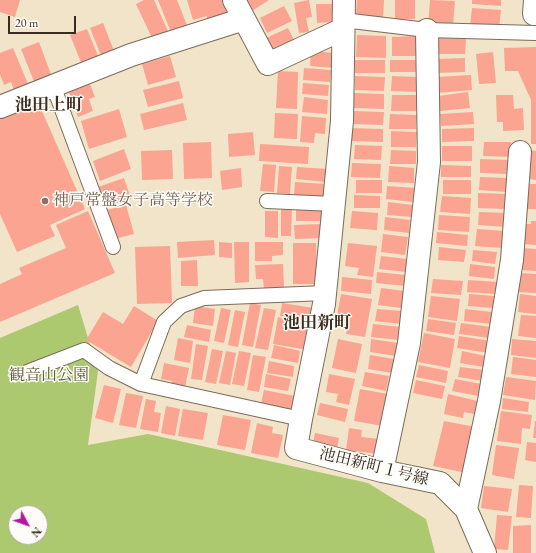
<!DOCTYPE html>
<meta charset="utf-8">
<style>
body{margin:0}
#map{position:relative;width:536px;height:553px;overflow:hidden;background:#f2e4c8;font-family:"EB Garamond",serif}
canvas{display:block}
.north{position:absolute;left:8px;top:505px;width:40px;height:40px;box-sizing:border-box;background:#fdfcf7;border:1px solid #afa8a0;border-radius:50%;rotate:131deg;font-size:11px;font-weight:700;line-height:16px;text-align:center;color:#3b2a1e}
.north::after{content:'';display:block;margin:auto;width:14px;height:18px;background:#b5179e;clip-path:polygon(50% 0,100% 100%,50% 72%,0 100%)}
.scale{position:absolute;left:8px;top:16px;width:68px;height:18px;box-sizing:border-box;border:2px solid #3b2a1e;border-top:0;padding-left:5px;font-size:12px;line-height:14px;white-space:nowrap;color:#3b2a1e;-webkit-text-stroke:3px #fdfcf7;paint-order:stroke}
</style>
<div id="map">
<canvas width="536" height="553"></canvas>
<div class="north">N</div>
<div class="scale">20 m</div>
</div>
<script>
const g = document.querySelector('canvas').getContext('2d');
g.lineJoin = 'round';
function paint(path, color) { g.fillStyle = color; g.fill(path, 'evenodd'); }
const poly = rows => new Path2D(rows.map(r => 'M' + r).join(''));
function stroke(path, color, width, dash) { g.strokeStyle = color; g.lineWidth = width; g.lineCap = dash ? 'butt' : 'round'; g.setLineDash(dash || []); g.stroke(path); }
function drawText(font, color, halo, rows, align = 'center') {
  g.font = font + ' "EB Garamond","Noto Serif JP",serif'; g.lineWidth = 3; g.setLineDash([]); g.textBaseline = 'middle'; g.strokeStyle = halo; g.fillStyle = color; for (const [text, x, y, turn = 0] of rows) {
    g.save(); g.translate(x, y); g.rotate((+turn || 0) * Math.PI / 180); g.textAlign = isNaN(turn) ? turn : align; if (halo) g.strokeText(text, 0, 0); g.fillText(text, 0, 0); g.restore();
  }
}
paint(poly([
 [78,305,98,371,88,445,148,434,368,483,426,519,435,553,0,553,0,338],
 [16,513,40,513,40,537,16,537]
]), '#acc970');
paint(poly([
 [0,0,20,0,15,17,0,12],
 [144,0,154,0,168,31,152,38,136,4],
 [158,0,177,0,187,25,171,32],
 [187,0,223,0,228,18,207,21,207,16,193,20],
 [246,0,269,0,252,11],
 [309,0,312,17,306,18,309,32,299,33,294,3],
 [357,0,384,0,383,18,356,16],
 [395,0,415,0,415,19,395,19],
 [430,0,455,1,453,26,428,25],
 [472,0,501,0,501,6,472,4],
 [316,4,332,4,333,22,317,23],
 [284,6,292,21,267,33,260,18],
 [472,8,501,10,499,28,470,26],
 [103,23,115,53,102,58,90,28],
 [288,28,295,42,272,52,266,38],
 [87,29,99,58,82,65,70,35],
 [357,35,386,36,386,58,356,57],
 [417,36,418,56,392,56,392,37],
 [438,38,466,39,465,54,438,54],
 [39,42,52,77,35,84,21,49],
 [536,47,536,144,531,144,531,100,518,71,505,71,504,48],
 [13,48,28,84,14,90,11,82,4,85,0,74,0,53],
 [311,51,335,53,334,68,310,66],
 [493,52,496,83,479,84,476,54],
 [170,56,176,77,148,85,142,64],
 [465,58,465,72,436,73,436,59],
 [355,60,385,60,385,73,355,73],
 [390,60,417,60,417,72,390,72],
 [304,68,331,70,330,82,303,80],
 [278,71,298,72,297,109,276,108],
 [471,75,472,90,437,93,436,77],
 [355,76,385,77,384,91,355,90],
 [392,76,417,77,417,92,391,91],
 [179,81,183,98,148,107,143,90],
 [303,83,329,85,328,96,302,94],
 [90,84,95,97,89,99,93,111,78,117,69,92],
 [468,92,470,108,440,111,438,96],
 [354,93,384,94,384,109,354,108],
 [392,95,419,95,419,111,391,111],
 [496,95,513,95,514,109,523,108,524,130,503,131,503,122,497,122],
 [304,97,328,100,327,114,302,112],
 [38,102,85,209,50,225,55,236,17,252,0,214,0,119],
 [183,103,187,120,144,130,140,114],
 [119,109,127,137,89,149,81,121],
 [353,111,384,112,383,125,352,124],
 [473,112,474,124,441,126,440,114],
 [275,113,298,114,297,139,274,138],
 [390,114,417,115,416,129,389,129],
 [302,116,326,118,325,134,315,133,314,143,300,142],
 [349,128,383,129,383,142,348,141],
 [474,128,474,141,442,142,442,129],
 [391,131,417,132,416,147,391,147],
 [253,132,255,155,229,157,228,134],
 [211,142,212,178,184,179,183,143],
 [484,142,511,142,511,157,483,156],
 [260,144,309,147,308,164,259,161],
 [355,145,382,146,381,160,354,159],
 [442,146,472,146,472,161,442,161],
 [124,149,131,169,100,181,93,161],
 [172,150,173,179,142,180,141,151],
 [391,150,416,151,416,164,390,164],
 [531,150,536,151,536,180,529,179],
 [480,159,510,160,510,174,480,173],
 [352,163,381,164,380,178,351,177],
 [263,164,276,165,274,192,260,191],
 [441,165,471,166,471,177,441,177],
 [279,166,292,167,290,194,277,193],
 [389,166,414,168,414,183,388,182],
 [297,167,328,169,327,182,296,179],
 [241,168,242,187,222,190,220,171],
 [480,177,507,178,507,192,479,190],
 [124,178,131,199,104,207,98,187],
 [356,180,382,180,382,193,356,193],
 [443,180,471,180,471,194,443,194],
 [295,182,326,184,325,198,294,195],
 [527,184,536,184,536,209,526,209],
 [387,186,415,188,413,202,386,199],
 [478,193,506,194,506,209,478,208],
 [354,195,380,196,380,208,354,208],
 [442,196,471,198,470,214,440,212],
 [388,202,413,205,412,217,387,215],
 [126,205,134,234,114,239,107,210],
 [281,209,292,209,291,236,281,236],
 [296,209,325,209,325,221,296,221],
 [88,211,115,273,0,322,0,284,22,274,19,268,66,248,56,225],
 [265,211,278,211,278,238,265,237],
 [352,211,378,213,377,230,350,228],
 [479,212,507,213,506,227,478,225],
 [439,215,470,217,469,232,438,230],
 [385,217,410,220,409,233,384,230],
 [531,221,536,221,536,245,523,244,524,224,531,224],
 [322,224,322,238,295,239,294,225],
 [477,229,505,231,503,248,475,246],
 [437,232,468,235,467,246,436,243],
 [383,234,408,237,405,255,381,252],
 [214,240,215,255,178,258,177,242],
 [219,242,232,243,232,258,219,257],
 [234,242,249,242,249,282,235,283],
 [255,242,283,242,283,255,272,256,272,261,255,261],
 [293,243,316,243,317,284,293,284],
 [348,243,377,246,373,277,357,275,359,268,345,266],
 [170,246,172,303,137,304,135,247],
 [439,247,466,250,464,262,438,260],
 [523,248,536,249,536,271,521,270],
 [473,250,497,252,495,264,472,261],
 [381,256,407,259,406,272,379,269],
 [197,260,198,286,181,286,181,261],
 [283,264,284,288,264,289,263,279,256,279,255,265],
 [470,264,495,267,494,279,469,276],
 [377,272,406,275,405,286,376,283],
 [518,273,536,274,536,293,517,292],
 [342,277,372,280,371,294,341,291],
 [433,279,463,281,461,295,431,293],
 [468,280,497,282,496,294,467,292],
 [381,288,404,291,401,308,378,305],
 [341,294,372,299,365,337,346,334,348,323,336,321],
 [469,294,494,296,493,308,468,306],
 [520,294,536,296,536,314,518,312],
 [431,296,460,299,457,321,428,317],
 [250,303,261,305,253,347,242,345],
 [282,303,313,308,311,322,280,316],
 [134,306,158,321,131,367,86,340,103,312,123,324],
 [195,306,215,309,213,326,193,323],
 [221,308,231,310,224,343,214,341],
 [264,308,276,310,268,350,255,348],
 [377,309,402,311,401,324,375,321],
 [465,309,492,312,491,324,464,321],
 [235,310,245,312,238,347,228,345],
 [521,315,536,316,536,338,518,336],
 [278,317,302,322,301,329,312,331,308,350,273,344],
 [428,319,456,323,454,335,426,331],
 [461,323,491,327,490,338,459,334],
 [373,324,401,327,399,340,371,337],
 [187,325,211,330,209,342,184,337],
 [424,333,455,339,450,368,418,362],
 [459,336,491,341,489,353,457,348],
 [178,338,193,341,190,363,174,360],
 [338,339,362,344,356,373,332,368],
 [371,339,398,343,396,356,370,352],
 [512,339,536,341,536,358,511,355],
 [196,344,208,346,202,380,191,379],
 [274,345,300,351,298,363,271,358],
 [212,349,223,351,216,384,205,382],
 [226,351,236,353,230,385,219,383],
 [239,351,251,353,244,386,232,384],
 [462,351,486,356,484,367,460,363],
 [253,355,266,357,259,392,247,390],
 [370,355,394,359,392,373,368,369],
 [513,357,536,360,536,377,511,374],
 [269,361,294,366,293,377,267,373],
 [164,363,189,368,185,387,171,385,172,381,161,379],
 [419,365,448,371,446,383,416,377],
 [460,367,485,370,483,381,458,377],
 [365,372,389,376,386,391,362,386],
 [266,374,291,379,288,391,264,387],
 [329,374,355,379,349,405,336,402,338,394,326,392],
 [506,377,536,381,535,400,503,395],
 [455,379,487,385,484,397,452,391],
 [416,380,445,386,442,399,413,393],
 [104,385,121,389,113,423,95,418],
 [360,389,388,394,383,426,354,421],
 [264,390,295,396,292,410,261,404],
 [126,393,143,396,136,428,119,425],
 [448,394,482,402,479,415,464,412,463,418,444,414],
 [503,398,529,402,528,412,502,409],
 [146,399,156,401,154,412,161,413,158,432,140,429],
 [320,403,348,409,345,422,317,415],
 [166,406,180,409,175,436,161,433],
 [183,409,208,413,203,440,178,436],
 [501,411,532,415,530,429,522,428,521,444,497,441],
 [223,415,251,420,245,450,217,445],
 [444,421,476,427,466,473,433,466],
 [535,421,536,421,536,438,533,438],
 [257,423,273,427,272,433,283,435,278,458,251,453],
 [349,428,362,430,361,437,380,439,378,454,346,450],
 [315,433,339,438,336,453,312,448],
 [527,442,536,443,536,462,525,460],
 [496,445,519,448,514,479,492,475],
 [519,485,533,486,531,518,516,517],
 [484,486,512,489,508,512,481,508],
 [497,515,512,516,508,550,494,549],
 [531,525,531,553,513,553,513,526]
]), '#faa491');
const service = poly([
 [343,20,427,30,536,33],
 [53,85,113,247],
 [267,201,334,204],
 [27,372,84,350,109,368,141,384,301,419],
 [141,384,164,322,181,306,204,298,325,293]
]);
const minor = poly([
 [234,0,268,64,343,29],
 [344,0,342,121,324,304,301,419,296,448,382,471,440,483,466,509,485,553],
 [535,0,534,14,536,14],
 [0,107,131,55,244,19],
 [382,471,409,343,429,162,427,30],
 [466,509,489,401,512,260,520,152]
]);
stroke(service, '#7b6b5a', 16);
stroke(minor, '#7b6b5a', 24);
stroke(service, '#fff', 14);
stroke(minor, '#fff', 22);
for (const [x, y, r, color] of [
 [45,201,4,"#8d6e63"]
]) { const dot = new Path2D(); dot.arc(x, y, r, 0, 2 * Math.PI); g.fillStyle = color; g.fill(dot); stroke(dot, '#fdfcf7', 1.5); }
drawText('16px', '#785e54', '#fdfcf7', [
 ["神戸常盤女子高等学校",53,201]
], 'left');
drawText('16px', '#5d5a37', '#fdfcf7', [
 ["観音山公園",49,376]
]);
drawText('16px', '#3b2a1e', '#fdfcf7', [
 ["池田新町１号線",374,467,14]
]);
drawText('bold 17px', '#3b2a1e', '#fdfcf7', [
 ["池田上町",49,105],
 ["池田新町",317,323]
]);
</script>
